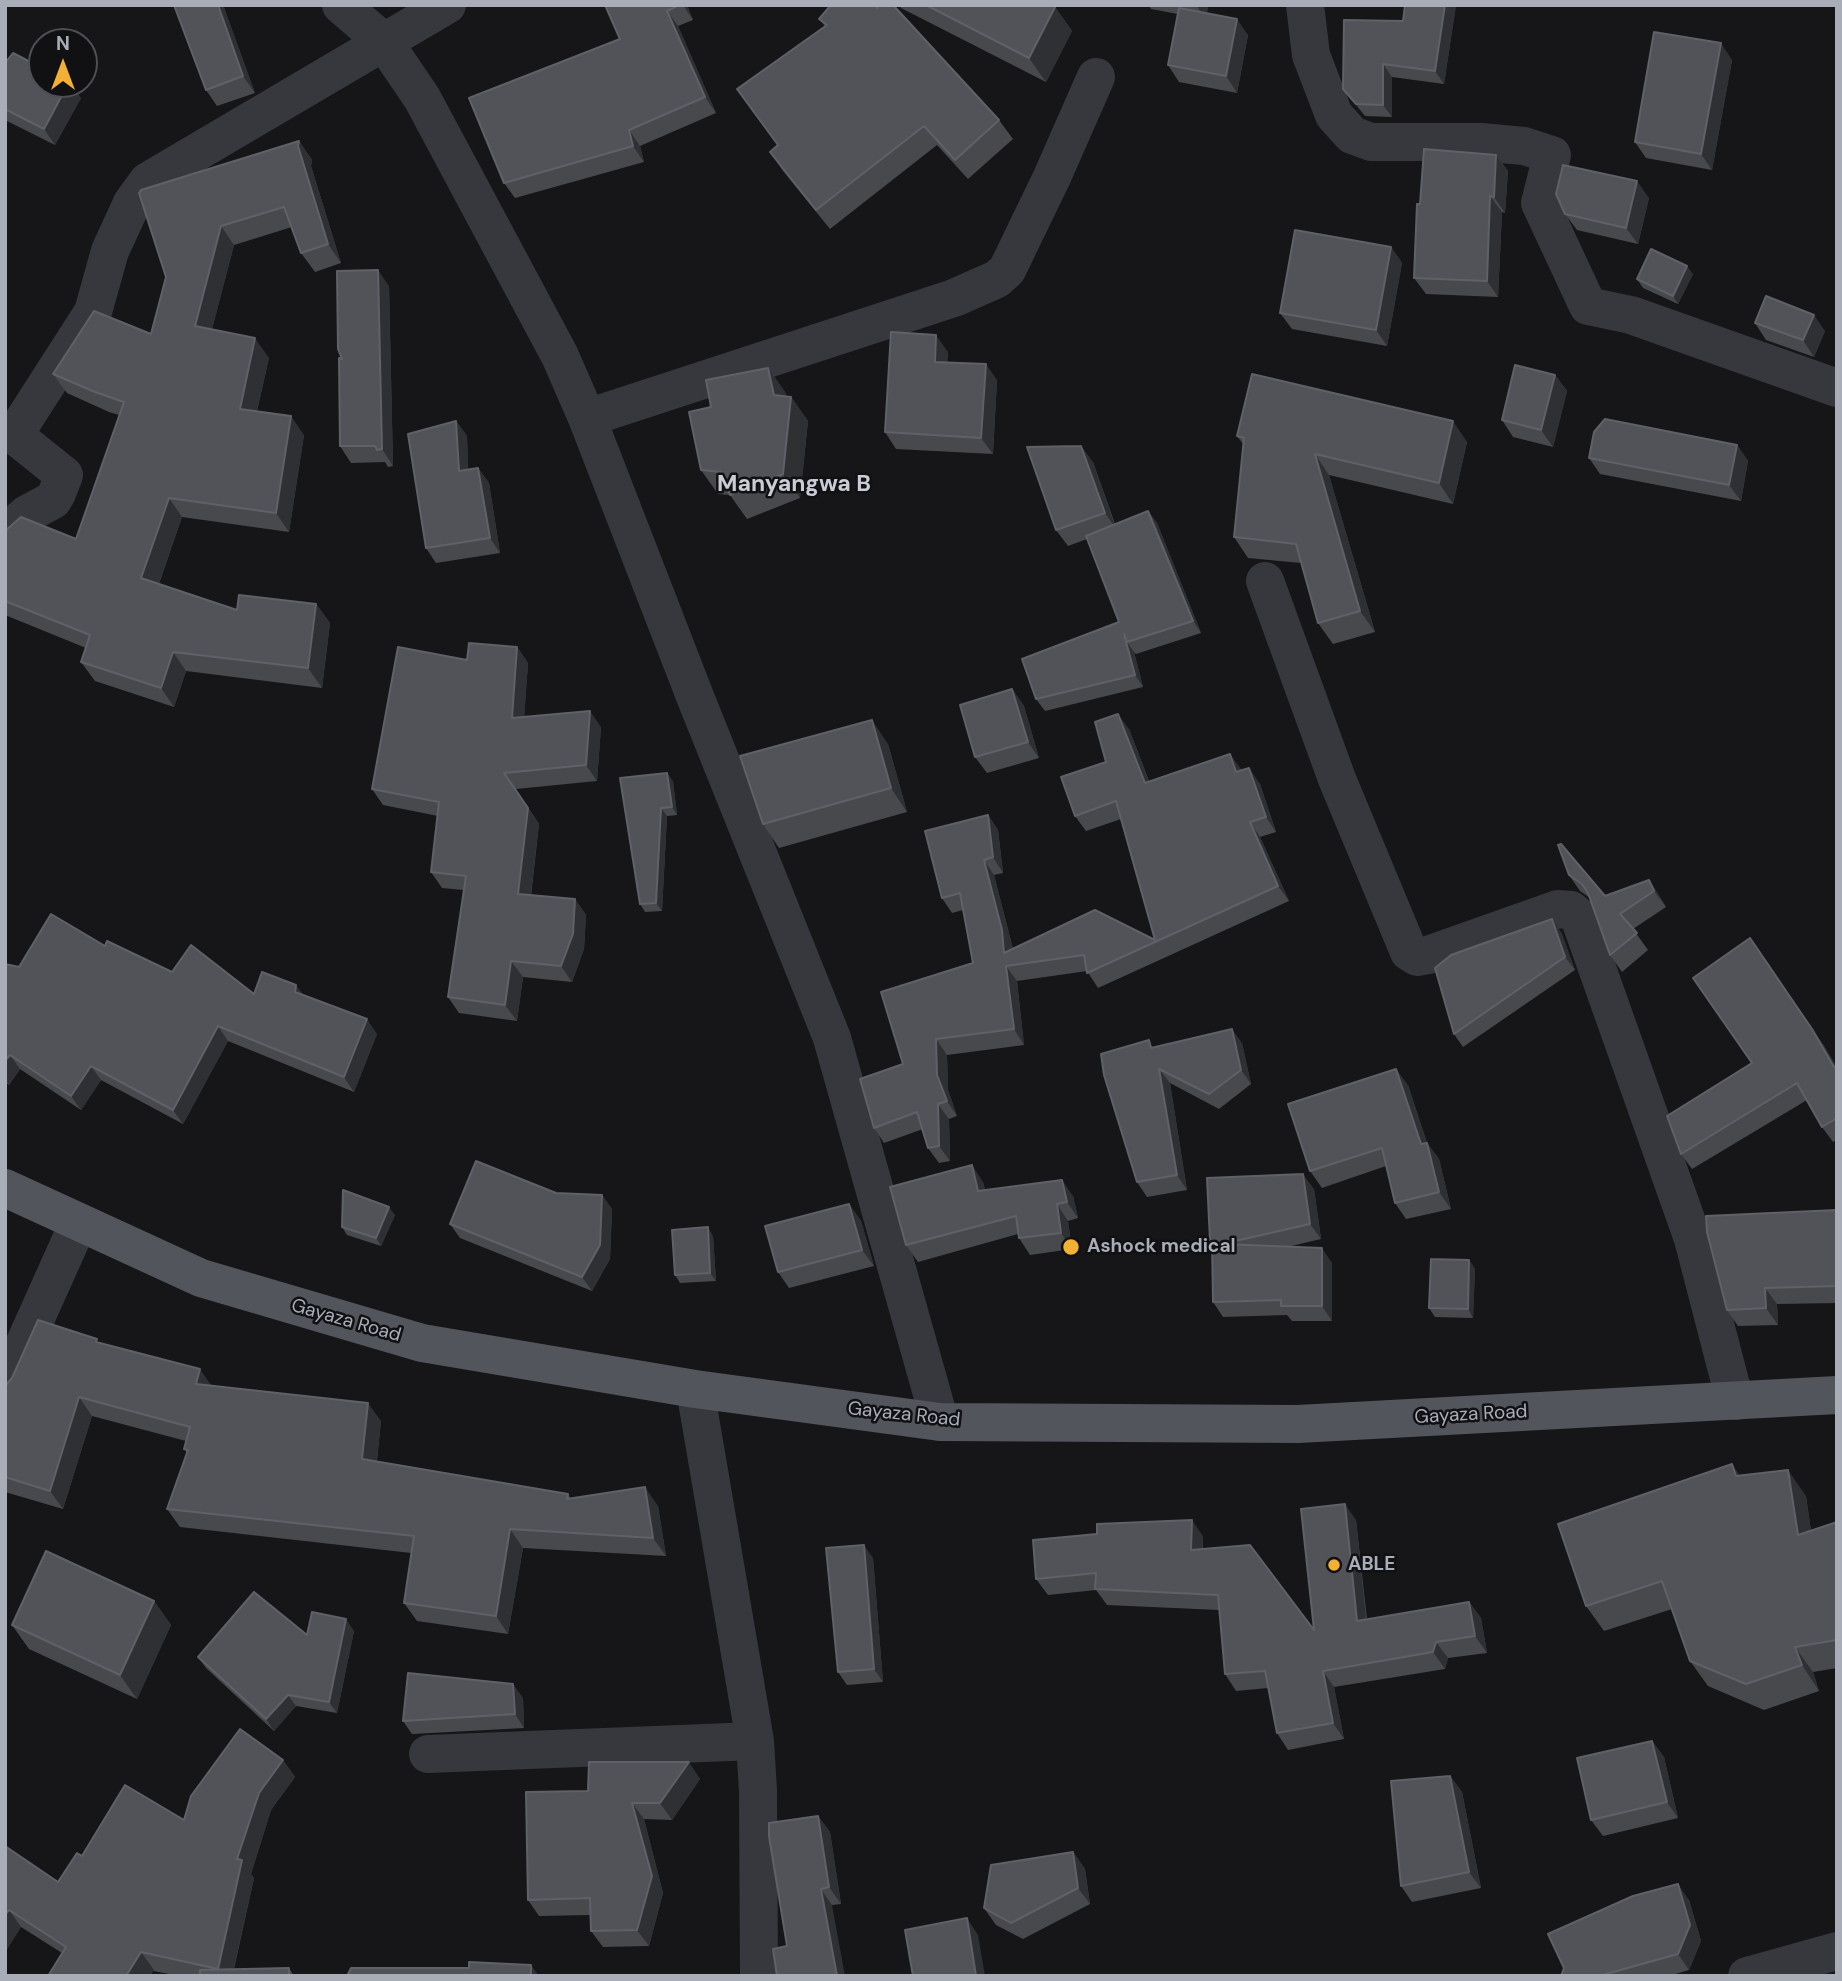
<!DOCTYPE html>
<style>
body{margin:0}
#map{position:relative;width:1842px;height:1981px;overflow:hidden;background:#161618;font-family:"DM Sans",sans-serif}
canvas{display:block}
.frame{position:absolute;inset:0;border:7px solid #a8adb8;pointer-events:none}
.north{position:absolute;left:28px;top:28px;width:70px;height:70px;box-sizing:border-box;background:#111113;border:2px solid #4d4f55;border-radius:50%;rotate:0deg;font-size:19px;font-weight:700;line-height:28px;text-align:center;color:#a8adb8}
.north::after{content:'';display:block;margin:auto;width:24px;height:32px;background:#f2b134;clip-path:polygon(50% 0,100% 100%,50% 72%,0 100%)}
</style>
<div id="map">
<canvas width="1842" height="1981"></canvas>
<div class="frame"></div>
<div class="north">N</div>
</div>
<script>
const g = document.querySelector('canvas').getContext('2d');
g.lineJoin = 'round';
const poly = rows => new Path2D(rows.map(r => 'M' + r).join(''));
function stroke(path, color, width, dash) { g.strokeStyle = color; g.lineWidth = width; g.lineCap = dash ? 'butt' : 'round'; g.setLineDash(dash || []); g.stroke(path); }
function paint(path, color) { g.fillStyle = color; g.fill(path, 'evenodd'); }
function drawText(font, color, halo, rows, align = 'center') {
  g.font = font + ' "DM Sans",sans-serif'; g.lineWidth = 5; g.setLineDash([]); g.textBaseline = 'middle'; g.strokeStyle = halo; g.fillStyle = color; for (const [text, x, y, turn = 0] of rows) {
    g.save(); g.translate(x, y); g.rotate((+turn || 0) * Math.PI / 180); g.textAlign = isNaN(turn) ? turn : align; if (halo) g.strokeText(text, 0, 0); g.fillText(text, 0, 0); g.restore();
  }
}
stroke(poly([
 [341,5,384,42,422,98,560,356,587,418,696,699,832,1038,940,1422],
 [1305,5,1311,55,1334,115,1352,135,1371,142,1481,142,1524,146,1552,155,1540,203,1588,306,1631,315,1837,388],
 [587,418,954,298,997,279,1007,270,1052,177,1096,77],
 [5,533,27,514,53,500,57,493,64,475,14,435,93,312,110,251,132,203,148,181,447,5],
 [1265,581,1337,779,1409,952,1417,957,1428,955,1558,909,1571,910,1579,917,1693,1239,1735,1401],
 [5,1387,79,1222],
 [695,1389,755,1741,758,1791,759,1976],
 [428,1754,755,1741],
 [1747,1976,1837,1951]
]), '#37383d', 38);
stroke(poly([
 [5,1188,201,1278,422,1343,695,1389,940,1422,1298,1424,1837,1395]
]), '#53555c', 38);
paint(poly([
 [173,5,223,5,255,93,217,106,206,90],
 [605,5,687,5,693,20,678,26,716,113,640,146,644,162,515,198,504,183,620,39],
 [899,5,1053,5,1055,7,1072,31,1046,82,901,8],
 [1149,5,1208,5,1207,13,1248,35,1237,93,1179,82,1168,65,1178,14,1151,9],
 [1405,5,1456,5,1444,84,1392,77,1392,117,1365,116,1343,89,1403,21],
 [819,19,999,120,1013,139,968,179,937,145,830,229,783,171,770,152,778,146,825,26],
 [1732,60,1712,170,1646,158,1635,142],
 [5,63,81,98,55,145,5,120],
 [299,141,312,160,311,166,341,263,315,272,301,253,292,227,234,245,212,329,269,358,257,411,304,435,289,532,182,517,159,584,237,610,316,604,330,623,322,688,186,671,174,707,95,681,81,662,86,648,5,615,5,531,76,539,119,415,109,412,67,393,53,374,151,334,166,277],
 [1496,155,1508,171,1505,213,1502,212,1498,297,1426,294,1414,278,1420,204],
 [1649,198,1638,244,1577,230,1565,214],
 [1391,247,1402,263,1387,346,1292,329,1280,313],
 [1693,274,1678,304,1643,288,1637,279],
 [389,286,393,466,388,467,385,462,351,463,340,446,342,359],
 [1755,323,1825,331,1814,357,1766,340],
 [948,352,947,362,997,380,993,454,896,449,885,432],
 [768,368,785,392,786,396,791,397,808,421,800,498,747,519,730,495,718,494,701,470,711,407],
 [1555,375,1567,391,1553,447,1513,437,1502,420],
 [456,421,467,436,468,470,478,468,489,483,500,553,436,563,426,548],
 [1237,436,1467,442,1453,504,1329,475,1375,632,1333,644,1318,623,1301,563,1248,558,1234,537,1243,444],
 [1737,445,1748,461,1741,501,1600,474,1589,458],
 [1093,462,1115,524,1148,511,1157,523,1201,633,1136,654,1134,652,1143,687,1045,711,1036,699,1119,622,1087,539,1068,546,1056,530],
 [517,647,528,663,524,717,601,727,597,781,516,789,539,824,531,896,575,899,586,915,584,949,572,982,523,977,517,1021,459,1013,448,997,464,890,442,888,431,872,438,816,383,805,372,789,467,660],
 [1012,689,1024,706,1039,758,987,773,975,757],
 [1129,729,1149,781,1241,769,1260,784,1276,832,1260,837,1289,901,1098,988,1087,971,1017,981,1024,1045,947,1055,948,1090,957,1116,949,1119,950,1161,939,1163,928,1148,923,1129,884,1143,874,1128,903,1064,973,963,963,910,952,913,942,898,988,815,998,830,1003,873,994,875,1013,949,1155,940,1121,819,1086,831,1075,816,1106,762],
 [888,744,907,812,779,848,763,824],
 [620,778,673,781,677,815,667,816,662,911,645,912,640,904],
 [1569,875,1605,896,1649,880,1660,897,1666,907,1633,929,1648,950,1622,972,1610,955,1590,898,1580,891],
 [1561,932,1575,970,1463,1047,1454,1034],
 [105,946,172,972,254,994,304,996,377,1034,354,1092,228,1041,183,1124,101,1080,81,1110,20,1069,9,1085,5,1082,5,964,19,967],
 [1242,1043,1251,1084,1219,1109,1170,1083,1187,1190,1147,1197,1137,1182,1154,1047],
 [1823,1044,1836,1066,1837,1066,1837,1140,1833,1142,1822,1127,1807,1100,1692,1169,1681,1154],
 [1408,1085,1427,1143,1439,1159,1451,1209,1406,1219,1395,1203,1386,1166,1322,1188,1310,1171],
 [983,1182,985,1190,1073,1196,1078,1218,1068,1221,1072,1249,1030,1255,1019,1238,1018,1234,918,1262,906,1245],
 [1314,1189,1321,1239,1287,1247,1332,1263,1332,1321,1292,1321,1287,1315,1223,1317,1213,1302,1212,1243,1210,1241],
 [556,1193,602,1195,612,1209,610,1259,592,1291,460,1238,450,1224],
 [849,1204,861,1221,874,1266,789,1288,778,1272],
 [1837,1210,1837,1303,1777,1304,1778,1325,1738,1326,1727,1310],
 [395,1215,381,1246,347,1235,342,1227],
 [713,1236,716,1281,680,1283,675,1275],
 [1469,1260,1475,1269,1473,1318,1435,1317,1429,1308],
 [100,1343,212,1385,381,1421,377,1461,568,1494,571,1499,658,1506,666,1556,523,1548,508,1634,417,1621,404,1603,411,1553,180,1527,167,1509,187,1453,184,1449,186,1441,92,1416,63,1509,5,1492,5,1386],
 [1740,1476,1806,1496,1811,1531,1837,1522,1837,1668,1813,1672,1819,1691,1764,1710,1708,1686,1690,1661,1672,1609,1604,1631,1586,1606],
 [1356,1520,1367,1619,1469,1602,1481,1618,1487,1653,1448,1658,1445,1669,1334,1687,1344,1739,1288,1750,1277,1733,1268,1688,1236,1691,1225,1674,1219,1610,1107,1605,1096,1590,1048,1595,1036,1579,1203,1536,1203,1549,1314,1630],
 [873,1558,883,1682,847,1685,838,1672],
 [154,1601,171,1625,137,1699,29,1649,12,1625],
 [354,1631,337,1713,296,1706,274,1731,206,1668,198,1657,307,1635],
 [523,1698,524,1728,412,1734,403,1721],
 [1652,1741,1664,1757,1678,1818,1603,1836,1591,1820],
 [283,1760,295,1777,271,1810,251,1874,254,1878,234,1969,289,1968,294,1976,179,1976,62,1953,21,1927,7,1949,5,1948,5,1846,58,1882,82,1856,184,1820],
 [1450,1776,1462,1792,1481,1888,1412,1902,1401,1886],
 [700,1779,672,1820,644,1819,663,1893,649,1946,603,1947,591,1931,591,1915,539,1916,528,1900,588,1791],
 [818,1816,830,1832,841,1904,832,1905,787,1946],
 [1073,1852,1085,1869,1090,1904,1023,1939,996,1925,984,1908],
 [1689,1900,1701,1941,1689,1970,1669,1976,1561,1976]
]), '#47494d');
paint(poly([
 [218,5,223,5,255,93,243,76],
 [683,5,687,5,693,20],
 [1196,5,1208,5,1206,19],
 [1445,5,1456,5,1444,84,1435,71],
 [1055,7,1072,31,1046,82,1029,58],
 [667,11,678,26,716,113,705,97],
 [1237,19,1248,35,1237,93,1226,76],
 [1721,43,1732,60,1712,170,1701,154],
 [1383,64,1392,77,1392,117,1383,105],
 [68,84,71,84,81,98,55,145,44,129],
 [629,130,640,146,644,162,633,146],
 [299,141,312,160,311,166,341,263,328,244,298,146],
 [1496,155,1508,171,1505,213,1494,197],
 [1637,181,1649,198,1638,244,1626,228],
 [1490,196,1502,212,1498,297,1487,281],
 [221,226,234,245,208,345,195,326],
 [1391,247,1402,263,1387,346,1376,330],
 [1687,266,1693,274,1678,304,1673,296],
 [378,270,389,286,393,466,382,449],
 [1814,315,1825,331,1814,357,1803,340],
 [936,335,948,352,946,378,935,362],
 [255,338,269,358,253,428,240,409],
 [986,364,997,380,993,454,981,438],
 [768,368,785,392,789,412,791,397,808,421,800,498,783,474,774,395],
 [1555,375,1567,391,1553,447,1541,430],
 [291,416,304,435,289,532,276,513],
 [456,421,467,436,469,486,459,471],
 [1453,421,1467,442,1453,504,1439,483],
 [1737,445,1748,461,1741,501,1729,485],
 [1081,446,1093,462,1116,529,1105,513],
 [1315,454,1329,475,1375,632,1360,611],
 [478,468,489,483,500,553,490,538],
 [169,498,182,517,154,597,141,578],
 [1148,511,1157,523,1201,633,1193,621],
 [316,604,330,623,322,688,308,668],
 [1124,634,1127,642,1134,652,1143,687,1135,675],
 [517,647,528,663,523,734,512,718],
 [173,652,186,671,174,707,161,688],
 [1012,689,1024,706,1039,758,1028,742],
 [590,711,601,727,597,781,586,765],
 [1118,714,1129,729,1155,798,1145,783],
 [872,720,888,744,907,812,891,788],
 [1230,754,1241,769,1247,788,1236,772],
 [1249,768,1260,784,1276,832,1266,817],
 [504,773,539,824,529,910,518,894],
 [667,773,673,781,677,815,672,807],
 [661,808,667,816,662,911,656,903],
 [988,815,998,830,1003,873,993,857],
 [1250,822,1260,837,1289,901,1278,886],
 [984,860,994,875,1012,945,1015,965,1004,953],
 [1649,880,1660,897,1666,907,1654,891],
 [575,899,586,915,584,949,572,982,561,966],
 [1552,919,1561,932,1575,970,1565,957],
 [1750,938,1823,1044,1837,1068,1837,1071],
 [511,961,523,977,517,1021,505,1005],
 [1006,966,1017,981,1024,1045,1014,1029],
 [296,985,307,1000,295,992],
 [367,1019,377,1034,354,1092,344,1077],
 [218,1026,228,1041,183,1124,173,1110],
 [1232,1029,1242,1043,1251,1084,1241,1070],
 [936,1039,947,1055,948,1090,957,1116,947,1101,937,1075],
 [10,1055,20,1069,9,1085,5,1079,5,1061],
 [91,1066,101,1080,81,1110,71,1096],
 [1159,1069,1170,1083,1187,1190,1177,1175],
 [1396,1069,1408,1085,1428,1147,1427,1143,1439,1159,1451,1209,1439,1192,1421,1144],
 [938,1104,949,1119,950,1161,939,1146],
 [972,1165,983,1182,990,1208,978,1191],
 [1303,1174,1314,1189,1321,1239,1310,1224],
 [1062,1180,1073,1196,1078,1218,1067,1202],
 [602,1195,612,1209,610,1259,592,1291,582,1277],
 [849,1204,861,1221,874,1266,862,1250],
 [1057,1204,1068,1221,1072,1249,1061,1233],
 [389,1207,395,1215,381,1246,376,1238],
 [708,1227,713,1236,716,1281,710,1273],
 [1322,1248,1332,1263,1332,1321,1322,1306],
 [1469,1260,1475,1269,1473,1318,1468,1309],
 [1765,1288,1777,1304,1778,1325,1766,1308],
 [200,1369,213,1388,196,1384],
 [79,1397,92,1416,63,1509,50,1491],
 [368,1403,381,1421,375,1477,362,1459],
 [1732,1464,1750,1490,1736,1476],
 [1788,1470,1806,1496,1815,1561,1798,1535],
 [645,1487,658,1506,666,1556,653,1538],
 [1345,1504,1356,1520,1368,1637,1357,1621],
 [1192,1520,1203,1536,1202,1566,1191,1550],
 [510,1529,523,1548,508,1634,496,1616],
 [864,1545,873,1558,883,1682,874,1669],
 [154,1601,171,1625,137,1699,120,1675],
 [1469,1602,1481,1618,1487,1653,1475,1636],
 [346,1619,354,1631,337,1713,329,1702],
 [1436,1642,1448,1658,1445,1669,1433,1652],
 [1795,1647,1813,1672,1819,1691,1802,1665],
 [1323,1671,1334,1687,1344,1739,1333,1723],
 [513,1684,523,1698,524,1728,515,1714],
 [288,1695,296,1706,274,1731,266,1719],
 [1652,1741,1664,1757,1678,1818,1667,1802],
 [283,1760,295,1777,271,1810,251,1874,254,1878,232,1976,218,1969,237,1859,259,1793],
 [689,1762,700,1779,672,1820,660,1803],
 [1450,1776,1462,1792,1481,1888,1469,1872],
 [632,1803,644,1819,663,1893,649,1946,637,1930],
 [818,1816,830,1832,841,1904,829,1887],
 [1073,1852,1085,1869,1090,1904,1078,1888],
 [1678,1884,1689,1900,1701,1941,1689,1970,1678,1954],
 [821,1889,832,1905,845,1976,837,1976],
 [9,1910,21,1927,7,1949,5,1947,5,1915],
 [967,1918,978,1935,985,1976,976,1976],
 [141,1952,154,1970,150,1976,126,1976],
 [531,1965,539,1976,531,1976]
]), '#2f3033');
const building = poly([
 [174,5,218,5,243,76,206,90,174,5],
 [605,5,679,5,667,11,705,97,629,130,633,146,504,183,469,98,620,39,605,5],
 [831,5,874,5,877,8,879,5,893,5,999,120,955,160,924,126,816,210,770,152,778,145,737,89,827,25,819,19,831,5],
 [926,5,1053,5,1055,7,1029,58,926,5],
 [1405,5,1445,5,1435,71,1383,64,1383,105,1356,104,1343,89,1344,20,1403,21,1405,5],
 [1179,8,1237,19,1226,76,1168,65,1179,8],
 [1654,32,1721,43,1701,154,1635,142,1654,32],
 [13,53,42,68,42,84,68,84,44,129,5,109,5,63,13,53],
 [299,141,298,146,328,244,301,253,284,207,221,226,195,326,255,338,240,409,291,416,276,513,169,498,141,578,237,610,239,595,316,604,308,668,173,652,161,688,81,662,90,635,5,601,5,531,21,517,76,539,124,402,95,392,53,374,94,311,151,334,166,277,139,193,141,190,299,141],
 [1424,149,1496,155,1494,197,1490,196,1487,281,1414,278,1417,204,1420,204,1424,149],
 [1563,165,1637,181,1626,228,1565,214,1556,194,1563,165],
 [1295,230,1391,247,1376,330,1280,313,1295,230],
 [1651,249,1687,266,1673,296,1637,279,1651,249],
 [378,270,382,449,377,450,375,446,340,446,339,358,342,359,338,349,337,271,378,270],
 [1766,296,1814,315,1803,340,1755,323,1766,296],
 [891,332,936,335,935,362,986,364,981,438,885,432,891,332],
 [1515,365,1555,375,1541,430,1502,420,1515,365],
 [768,368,774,395,791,397,783,474,730,495,721,472,701,470,689,412,711,407,706,380,768,368],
 [1252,374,1453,421,1439,483,1315,454,1360,611,1318,623,1296,544,1234,537,1244,438,1237,436,1252,374],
 [1605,419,1737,445,1729,485,1589,458,1594,432,1605,419],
 [456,421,459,471,478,468,490,538,426,548,408,434,456,421],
 [1081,446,1105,513,1056,530,1027,447,1081,446],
 [1148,511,1193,621,1127,642,1124,634,1135,675,1036,699,1022,659,1119,622,1086,536,1148,511],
 [469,643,517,647,512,718,590,711,586,765,504,773,528,808,518,894,575,899,573,934,561,966,511,961,505,1005,448,997,466,876,431,872,439,802,372,789,398,647,467,660,469,643],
 [1012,689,1028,742,975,757,960,705,1012,689],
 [1118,714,1145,783,1230,754,1236,772,1249,768,1266,817,1250,822,1278,886,1087,973,1084,955,1006,966,1014,1029,936,1039,937,1075,947,1101,938,1104,939,1146,928,1148,917,1112,874,1128,860,1079,903,1064,881,992,973,963,960,893,942,898,925,831,988,815,993,857,984,860,1002,930,1004,953,1095,910,1155,940,1116,801,1075,816,1061,777,1106,762,1095,722,1118,714],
 [872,720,891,788,763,824,740,756,872,720],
 [667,773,672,807,661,808,656,903,640,904,620,778,667,773],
 [1561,844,1605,896,1649,880,1654,891,1620,914,1637,933,1610,955,1588,893,1582,884,1569,875,1558,845,1561,844],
 [51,914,105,946,107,941,172,972,191,945,254,994,262,972,296,985,295,992,367,1019,344,1077,218,1026,173,1110,91,1066,71,1096,10,1055,5,1061,5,964,19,967,51,914],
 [1552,919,1565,957,1454,1034,1435,968,1451,955,1552,919],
 [1750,938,1812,1029,1834,1067,1837,1066,1837,1118,1822,1127,1797,1083,1681,1154,1667,1116,1752,1063,1693,978,1750,938],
 [1232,1029,1241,1070,1209,1094,1159,1069,1177,1175,1137,1182,1104,1075,1101,1054,1149,1040,1151,1048,1232,1029],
 [1396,1069,1421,1144,1427,1143,1439,1192,1395,1203,1382,1148,1310,1171,1288,1104,1396,1069],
 [476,1161,556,1193,602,1195,600,1245,582,1277,450,1224,476,1161],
 [972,1165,978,1191,1062,1180,1067,1202,1057,1204,1061,1233,1019,1238,1016,1216,906,1245,890,1187,972,1165],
 [1303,1174,1310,1224,1222,1244,1322,1248,1322,1306,1281,1306,1281,1300,1213,1302,1212,1240,1210,1241,1207,1178,1303,1174],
 [343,1190,389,1207,376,1238,342,1227,343,1190],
 [849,1204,862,1250,778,1272,765,1226,849,1204],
 [1837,1210,1837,1286,1765,1288,1766,1308,1727,1310,1707,1232,1706,1216,1837,1210],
 [708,1227,710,1273,675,1275,672,1230,708,1227],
 [1431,1259,1469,1260,1468,1309,1429,1308,1431,1259],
 [38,1320,97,1339,96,1342,200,1369,196,1384,368,1403,362,1459,568,1494,567,1499,645,1487,653,1538,510,1529,496,1616,404,1603,414,1536,167,1509,188,1450,184,1449,190,1427,79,1397,50,1491,5,1477,5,1386,12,1378,38,1320],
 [1732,1464,1736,1476,1788,1470,1798,1535,1837,1522,1837,1640,1795,1647,1802,1665,1746,1684,1690,1661,1662,1581,1586,1606,1558,1524,1732,1464],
 [1345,1504,1357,1621,1469,1602,1475,1636,1436,1642,1433,1652,1323,1671,1333,1723,1277,1733,1265,1671,1225,1674,1218,1595,1095,1589,1096,1573,1036,1579,1033,1540,1097,1534,1097,1524,1192,1520,1191,1550,1250,1545,1314,1630,1301,1509,1345,1504],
 [864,1545,874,1669,838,1672,826,1548,864,1545],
 [46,1551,154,1601,120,1675,12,1625,46,1551],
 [254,1592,307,1635,312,1612,346,1619,329,1702,288,1695,266,1719,198,1657,254,1592],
 [408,1673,513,1684,515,1714,403,1721,408,1673],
 [240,1729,283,1760,259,1793,237,1859,242,1860,218,1969,141,1952,126,1976,48,1976,66,1947,9,1910,5,1915,5,1846,58,1882,77,1853,82,1856,125,1785,184,1820,191,1796,240,1729],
 [1652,1741,1667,1802,1591,1820,1577,1758,1652,1741],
 [589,1762,689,1762,660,1803,632,1803,652,1876,637,1930,591,1931,590,1898,528,1900,526,1792,588,1791,589,1762],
 [1450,1776,1469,1872,1401,1886,1391,1781,1450,1776],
 [818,1816,829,1887,821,1889,837,1976,777,1976,773,1949,787,1946,769,1836,769,1823,818,1816],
 [1073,1852,1078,1888,1011,1923,984,1908,991,1865,1073,1852],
 [1678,1884,1690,1925,1678,1954,1599,1976,1561,1976,1564,1968,1548,1934,1633,1896,1678,1884],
 [967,1918,976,1976,913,1976,905,1930,967,1918],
 [469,1962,531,1965,531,1976,347,1976,351,1968,469,1968,469,1962],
 [289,1968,289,1976,200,1976,200,1970,289,1968]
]);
paint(building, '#525359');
stroke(building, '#5f6168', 2);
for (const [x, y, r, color] of [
 [1071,1247,9,"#f2b134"],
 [1334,1565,7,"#f2b134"]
]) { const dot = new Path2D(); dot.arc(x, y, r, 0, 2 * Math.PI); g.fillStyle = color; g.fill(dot); stroke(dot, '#111113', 2.5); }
drawText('bold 19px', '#a8adb8', '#111113', [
 ["Ashock medical",1087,1247],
 ["ABLE",1348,1565]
], 'left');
drawText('19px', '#a8adb8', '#111113', [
 ["Gayaza Road",346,1321,16],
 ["Gayaza Road",904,1415,6],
 ["Gayaza Road",1471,1415,-3]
]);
drawText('bold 23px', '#c9ccd4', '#111113', [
 ["Manyangwa B",794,485]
]);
</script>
